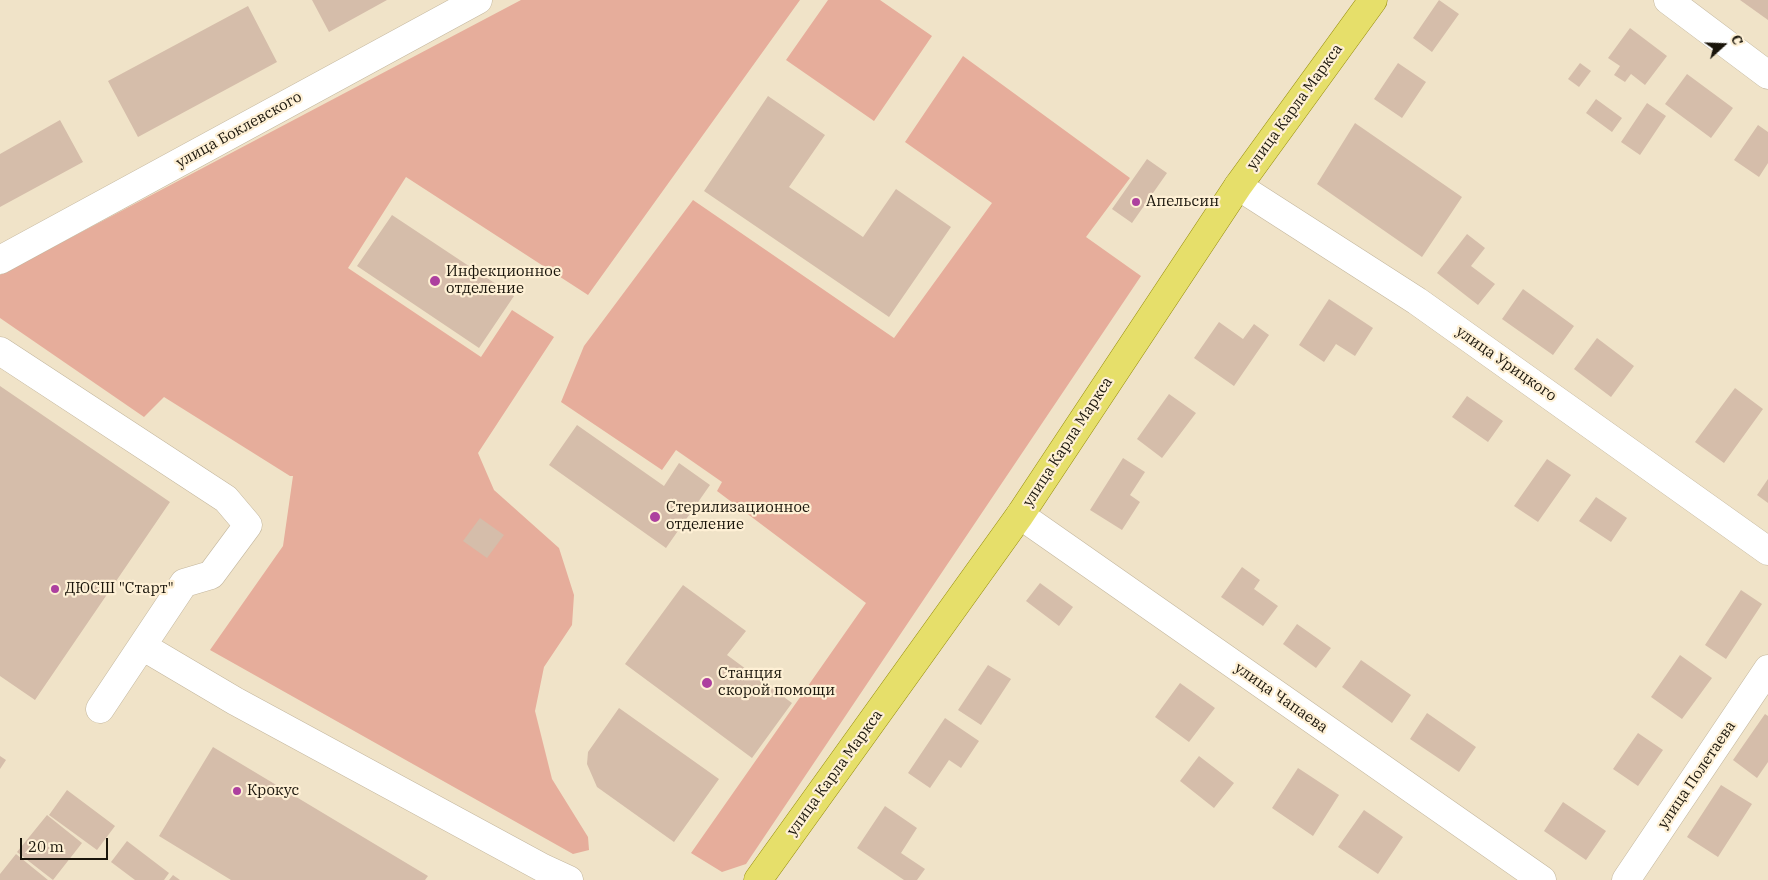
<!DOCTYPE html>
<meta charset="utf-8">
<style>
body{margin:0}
#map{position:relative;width:1768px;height:880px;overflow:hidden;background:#f0e3c8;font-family:"IBM Plex Serif",serif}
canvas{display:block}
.north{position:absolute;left:1698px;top:20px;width:50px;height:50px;-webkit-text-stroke:4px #fef0d5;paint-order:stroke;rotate:70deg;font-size:14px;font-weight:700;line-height:20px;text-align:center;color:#1a150b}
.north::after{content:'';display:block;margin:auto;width:18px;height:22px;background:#1a150b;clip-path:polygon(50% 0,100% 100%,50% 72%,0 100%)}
.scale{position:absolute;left:20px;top:838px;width:88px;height:22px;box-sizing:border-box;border:2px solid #1a150b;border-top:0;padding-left:6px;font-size:15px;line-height:18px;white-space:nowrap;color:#1a150b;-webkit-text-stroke:4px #fef0d5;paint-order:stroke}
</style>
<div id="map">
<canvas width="1768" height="880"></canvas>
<div class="north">С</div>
<div class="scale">20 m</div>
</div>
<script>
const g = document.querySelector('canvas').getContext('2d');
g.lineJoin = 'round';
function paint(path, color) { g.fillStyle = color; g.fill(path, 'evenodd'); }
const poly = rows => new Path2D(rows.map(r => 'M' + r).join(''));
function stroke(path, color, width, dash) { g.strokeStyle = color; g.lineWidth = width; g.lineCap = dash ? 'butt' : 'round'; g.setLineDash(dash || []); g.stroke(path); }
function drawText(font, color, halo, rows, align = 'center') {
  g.font = font + ' "IBM Plex Serif",serif'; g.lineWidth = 4.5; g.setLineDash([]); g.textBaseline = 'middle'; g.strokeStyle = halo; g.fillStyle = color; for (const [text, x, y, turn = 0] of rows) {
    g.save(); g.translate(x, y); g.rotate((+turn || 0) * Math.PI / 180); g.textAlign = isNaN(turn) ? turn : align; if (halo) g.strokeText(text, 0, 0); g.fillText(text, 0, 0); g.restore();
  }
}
paint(poly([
 [521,0,800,0,588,295,406,177,348,268,481,357,512,310,554,337,478,453,494,490,559,548,574,595,572,625,544,667,535,711,552,779,588,837,589,850,573,854,210,650,283,546,293,476,290,476,164,397,144,417,0,318,0,275],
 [828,0,880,0,932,36,874,121,786,60],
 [963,56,1130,178,1086,237,1141,276,746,864,722,872,691,853,866,603,717,491,722,482,676,450,662,470,561,402,584,346,693,200,894,338,992,203,905,142]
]), '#e6ad9b');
paint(poly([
 [312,0,387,0,329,32],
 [1439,0,1459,14,1432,52,1413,38],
 [1740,0,1768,0,1768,20],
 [248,6,277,62,138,137,108,81],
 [1630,28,1667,56,1645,85,1631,74,1625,82,1614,75,1620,66,1608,58],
 [1398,63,1426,82,1402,118,1374,99],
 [1580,63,1591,71,1579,87,1568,79],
 [1687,74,1733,108,1711,138,1665,104],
 [768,96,825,135,789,187,863,237,896,189,951,227,889,317,704,191],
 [1596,99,1622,118,1612,132,1586,113],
 [1647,103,1666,116,1640,155,1621,142],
 [60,120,83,162,0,207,0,154],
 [1355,123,1462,197,1422,257,1317,184],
 [1758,125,1768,132,1768,163,1759,177,1734,160],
 [1147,159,1167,173,1132,223,1112,209],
 [392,215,514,296,479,348,357,266],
 [1467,234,1485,248,1471,266,1495,284,1478,305,1437,273],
 [1523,289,1574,326,1553,355,1502,319],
 [1329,299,1373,328,1355,356,1336,344,1324,362,1299,345],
 [1219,322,1243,339,1254,324,1269,335,1234,386,1194,358],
 [1597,338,1634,366,1611,397,1574,369],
 [0,386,170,502,35,700,0,676],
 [1735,388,1763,409,1724,463,1695,442],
 [1169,394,1196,413,1162,458,1137,439],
 [1467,396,1503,421,1488,442,1452,417],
 [577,425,664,486,679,463,710,485,666,548,549,465],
 [1123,458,1145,472,1130,495,1140,502,1122,530,1090,510],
 [1547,459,1571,475,1538,522,1514,506],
 [1768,479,1768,503,1757,495],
 [1596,497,1627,518,1611,542,1579,521],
 [480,518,504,535,487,558,463,541],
 [1242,567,1260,580,1254,589,1278,606,1263,626,1221,597],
 [1040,583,1073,607,1059,626,1026,601],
 [683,585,746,631,727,655,792,703,752,758,625,664],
 [1741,590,1762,604,1726,659,1705,645],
 [1297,624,1331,648,1316,668,1283,644],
 [1680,655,1712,678,1682,719,1651,697],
 [1361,660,1411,695,1392,723,1342,687],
 [988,665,1011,679,981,725,958,710],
 [1180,683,1215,708,1189,742,1155,717],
 [619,708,719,779,674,842,597,787,587,764,588,752],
 [1427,713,1476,747,1459,772,1410,739],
 [1765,714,1768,716,1768,762,1757,778,1733,760],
 [945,718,979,741,961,768,949,760,930,788,908,773],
 [1638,733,1663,750,1638,786,1613,769],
 [213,747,428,876,425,880,231,880,159,836],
 [0,756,6,760,0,769],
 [1199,756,1234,783,1214,808,1180,781],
 [1298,768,1339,795,1313,836,1272,808],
 [1721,785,1752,804,1718,857,1687,837],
 [67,790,115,826,97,850,49,815],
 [1563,802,1606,831,1586,860,1544,831],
 [885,806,917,828,901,853,925,869,917,880,904,880,857,848],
 [1364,810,1403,837,1378,874,1338,847],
 [47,815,82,843,53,880,17,852],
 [127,841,169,873,164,880,135,880,111,862],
 [16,854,48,880,0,880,0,874],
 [173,875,180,880,169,880]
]), '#d5bdaa');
const minor = poly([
 [1668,0,1768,75],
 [1238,186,1417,301,1768,551],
 [0,260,478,0],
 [0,351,226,499,248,525,211,575,184,583,142,646,235,701,543,868,569,880],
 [1020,515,1542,880],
 [100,709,142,646],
 [1626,880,1768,669]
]);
const major = poly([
 [758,880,1020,515,1238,186,1373,0]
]);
stroke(minor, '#c3b69d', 29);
stroke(major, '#948b08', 29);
stroke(minor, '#fff', 28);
stroke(major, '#e6df6a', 28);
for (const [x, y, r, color] of [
 [1136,202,5,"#ad409f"],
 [435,281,6,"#ad409f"],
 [655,517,6,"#ad409f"],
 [55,589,5,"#ad409f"],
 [707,683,6,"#ad409f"],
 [237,791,5,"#ad409f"]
]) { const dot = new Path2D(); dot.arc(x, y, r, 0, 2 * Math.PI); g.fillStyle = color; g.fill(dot); stroke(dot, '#fef0d5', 2); }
drawText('15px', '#1a150b', '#fef0d5', [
 ["улица Карла Маркса",1295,107,-54],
 ["улица Боклевского",239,130,-29],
 ["улица Урицкого",1506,364,35],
 ["улица Карла Маркса",1068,442,-57],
 ["улица Чапаева",1281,698,35],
 ["улица Карла Маркса",835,773,-54],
 ["улица Полетаева",1697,775,-56]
]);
drawText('15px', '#1a150b', '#fef0d5', [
 ["Апельсин",1146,202],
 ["Инфекционное",446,272],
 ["отделение",446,289],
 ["Стерилизационное",666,508],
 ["отделение",666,525],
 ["ДЮСШ \"Старт\"",65,589],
 ["Станция",718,674],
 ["скорой помощи",718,691],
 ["Крокус",247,791]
], 'left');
</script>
